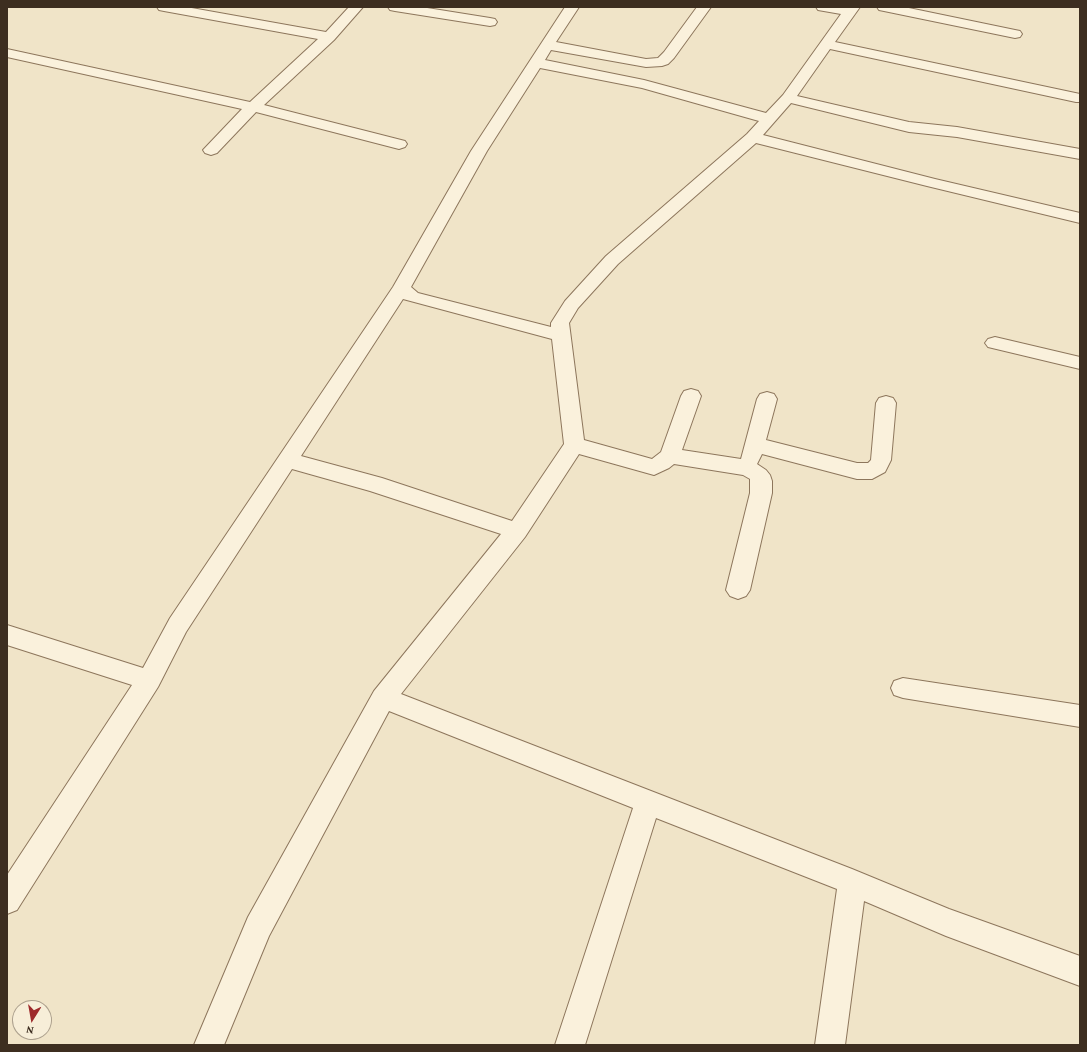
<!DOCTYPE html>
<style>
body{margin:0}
#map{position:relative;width:1087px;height:1052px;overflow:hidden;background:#f0e4c8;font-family:"Crimson Pro",serif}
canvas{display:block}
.frame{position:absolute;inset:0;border:8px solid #3d2e20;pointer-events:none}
.north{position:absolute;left:12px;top:1000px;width:40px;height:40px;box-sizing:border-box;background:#f7eed8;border:1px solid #ada18e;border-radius:50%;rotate:191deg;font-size:11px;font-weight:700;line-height:16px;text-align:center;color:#3d2e20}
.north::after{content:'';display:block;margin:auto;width:14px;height:18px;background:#9e2a2b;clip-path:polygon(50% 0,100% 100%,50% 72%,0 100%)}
</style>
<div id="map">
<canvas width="1087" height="1052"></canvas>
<div class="frame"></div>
<div class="north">N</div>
</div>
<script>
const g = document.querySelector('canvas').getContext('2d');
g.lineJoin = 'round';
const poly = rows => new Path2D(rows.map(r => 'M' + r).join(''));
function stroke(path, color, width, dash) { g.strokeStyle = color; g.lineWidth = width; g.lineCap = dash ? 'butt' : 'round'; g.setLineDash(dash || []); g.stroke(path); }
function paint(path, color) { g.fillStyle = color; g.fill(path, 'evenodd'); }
const street = poly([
 [157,7,186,7,326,32,349,7,363,7,334,40,264,105,405,141,407,144,405,147,399,149,256,112,217,153,211,155,205,153,203,150,242,109,7,57,7,49,250,102,318,39,164,11,159,10,157,7],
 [388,7,421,7,490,18,495,19,497,22,495,25,490,26,395,11,390,10,388,7],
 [565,7,579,7,556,42,646,59,658,58,664,52,697,7,711,7,674,58,668,64,662,66,646,67,551,50,545,60,644,80,766,113,783,95,841,14,818,10,816,7,860,7,835,42,1080,94,1080,102,1076,102,830,49,797,96,909,122,957,127,1080,149,1080,159,957,137,909,132,791,103,763,135,935,179,1080,213,1080,223,927,186,756,143,618,264,578,308,569,323,584,440,652,459,661,452,681,396,684,391,691,389,698,391,701,396,682,450,741,459,757,399,760,394,767,392,774,394,777,399,766,440,857,463,868,463,871,460,876,403,879,398,886,396,893,398,896,403,891,460,885,472,872,479,857,479,762,454,757,464,766,470,770,475,772,481,772,493,750,590,746,596,738,599,730,596,726,590,750,493,750,479,743,475,674,464,669,468,654,475,579,454,525,537,401,694,852,869,949,909,1080,956,1080,986,946,936,864,901,845,1045,815,1045,837,889,656,818,585,1045,555,1045,633,808,389,711,269,936,224,1045,194,1045,248,917,374,691,501,534,370,491,292,469,186,632,158,687,17,910,7,914,7,875,132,685,7,645,7,625,143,668,170,618,393,287,471,151,565,7],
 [540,68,642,88,759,121,747,134,606,256,565,301,551,323,551,327,418,293,411,287,487,151,540,68],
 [403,299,552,339,564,444,512,521,382,478,301,456,403,299],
 [877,7,904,7,1015,30,1020,31,1022,34,1020,37,1015,38,884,11,879,10,877,7],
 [995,337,1080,357,1080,369,988,347,985,343,988,339,995,337],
 [903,678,1080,705,1080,727,903,698,894,695,891,688,894,681,903,678]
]);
stroke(street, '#8d765c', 2);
paint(street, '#faf1dc');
</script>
